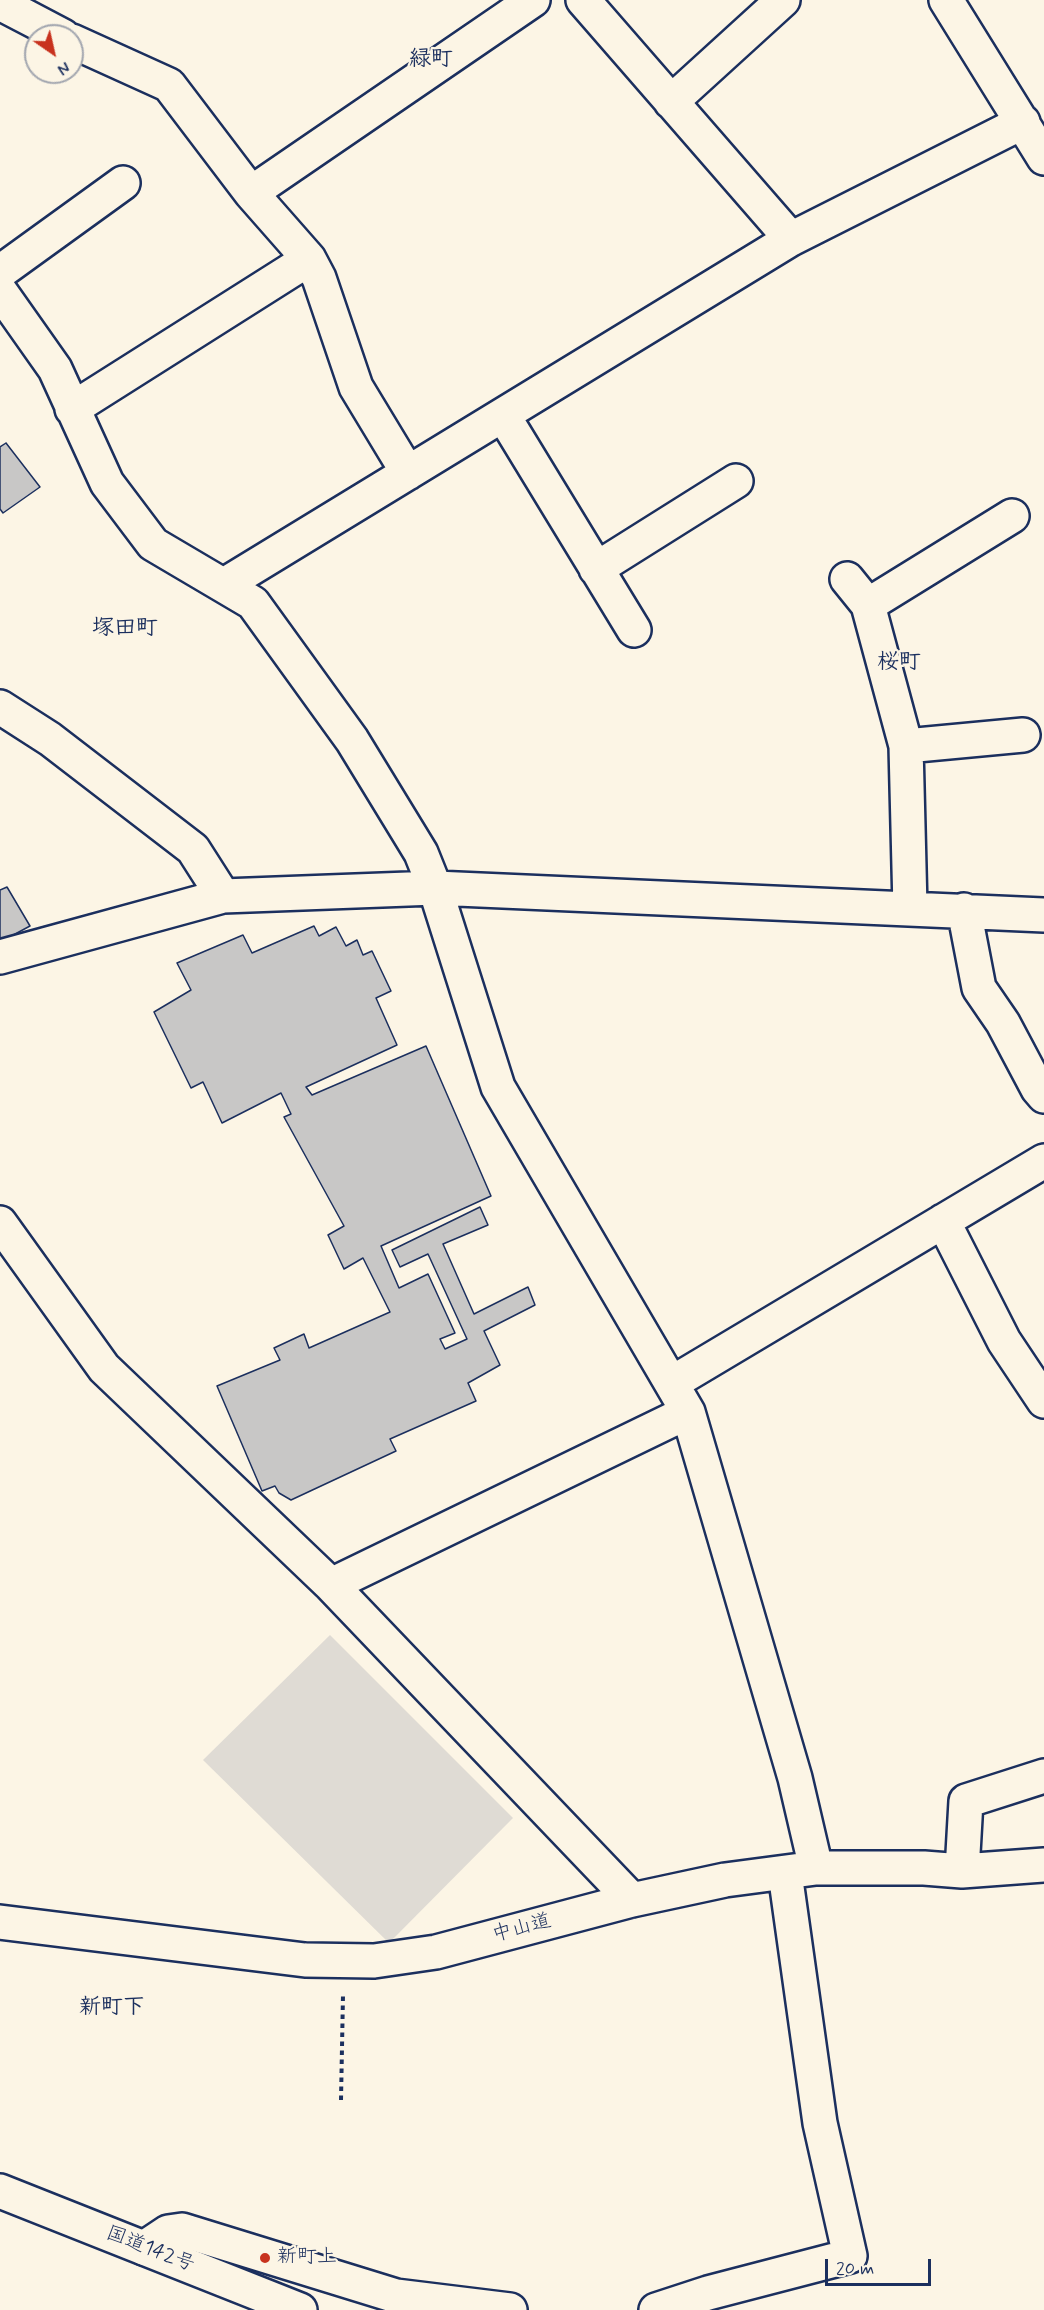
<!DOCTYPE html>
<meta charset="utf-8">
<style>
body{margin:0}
#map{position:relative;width:1044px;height:2310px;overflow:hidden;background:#fcf5e5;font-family:Mynerve,sans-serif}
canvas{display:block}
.north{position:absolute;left:24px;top:24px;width:60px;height:60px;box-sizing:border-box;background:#fcf5e5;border:2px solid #a2a6af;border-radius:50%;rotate:146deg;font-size:16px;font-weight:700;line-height:24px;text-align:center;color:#1b2f5e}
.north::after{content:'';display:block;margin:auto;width:21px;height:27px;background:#c8321e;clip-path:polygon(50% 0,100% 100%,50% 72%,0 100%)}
.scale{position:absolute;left:825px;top:2259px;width:106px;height:27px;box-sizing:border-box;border:3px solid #1b2f5e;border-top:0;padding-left:8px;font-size:18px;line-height:21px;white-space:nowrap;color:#1b2f5e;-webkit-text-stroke:4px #fcf5e5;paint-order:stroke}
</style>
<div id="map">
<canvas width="1044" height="2310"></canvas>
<div class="north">N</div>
<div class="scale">20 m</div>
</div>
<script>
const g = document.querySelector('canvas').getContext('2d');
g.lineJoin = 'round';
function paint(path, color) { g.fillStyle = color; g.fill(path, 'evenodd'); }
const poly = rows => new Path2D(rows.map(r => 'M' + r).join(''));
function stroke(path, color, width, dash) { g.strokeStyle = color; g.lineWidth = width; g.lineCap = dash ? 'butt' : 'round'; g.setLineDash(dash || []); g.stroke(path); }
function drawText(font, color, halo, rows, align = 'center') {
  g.font = font + ' Mynerve,"Klee One",sans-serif'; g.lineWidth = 4.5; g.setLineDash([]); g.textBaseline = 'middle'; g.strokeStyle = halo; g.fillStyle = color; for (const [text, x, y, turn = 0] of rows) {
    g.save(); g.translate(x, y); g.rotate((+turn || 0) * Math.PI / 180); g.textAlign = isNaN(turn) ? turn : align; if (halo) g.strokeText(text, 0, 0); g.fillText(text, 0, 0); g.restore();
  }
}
paint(poly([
 [330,1635,513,1818,389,1943,203,1760]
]), '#dfdbd4');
const building = poly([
 [6,443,40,487,3,513,0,509,0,447,6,443],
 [7,887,30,926,0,942,0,890,7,887],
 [314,926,319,936,336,927,346,946,357,940,363,955,372,951,391,991,376,998,397,1045,306,1087,312,1095,426,1046,491,1196,381,1246,399,1288,428,1274,455,1333,440,1339,445,1349,467,1339,428,1254,400,1267,392,1250,480,1207,488,1225,443,1244,474,1314,528,1287,535,1305,484,1331,500,1365,468,1383,476,1401,390,1439,396,1451,291,1500,279,1493,275,1486,262,1491,217,1386,280,1360,274,1348,304,1334,309,1348,390,1312,363,1258,344,1269,328,1235,344,1226,284,1117,291,1114,281,1093,222,1123,203,1082,191,1088,154,1012,191,990,177,963,243,935,252,953,314,926]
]);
paint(building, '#c8c7c6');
stroke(building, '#1b2f5e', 1.5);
const minor = poly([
 [583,0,791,239],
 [946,0,1044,158],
 [0,3,63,36],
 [72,41,169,85,251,193,533,0],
 [671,102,783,0],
 [251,193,309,259,319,278,356,387,408,473],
 [0,272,123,183],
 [0,291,55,369,107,483,153,544,253,603,352,740,421,853,435,888,498,1087,688,1412,795,1778,816,1868],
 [72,409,309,259],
 [503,415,634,630],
 [596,569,736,481],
 [847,579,868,605],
 [224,585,791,239,1023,122],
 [0,707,50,739,193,849,223,896],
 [906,746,1023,735],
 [910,908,906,746,868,605,1012,516],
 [964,910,979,988,1003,1023,1038,1089,1044,1096],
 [0,957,223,896,435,888,1044,915],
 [943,1221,1004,1341,1044,1401],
 [0,1223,104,1368,331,1585,632,1900],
 [672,1383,1044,1161],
 [331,1585,688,1412],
 [962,1871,966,1801,1044,1776],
 [0,1922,305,1960,374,1961,436,1952,632,1900,725,1880,816,1868,924,1868,962,1871,1044,1865],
 [144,2248,168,2232,182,2230,396,2296,510,2310],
 [656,2310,708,2293,850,2256,820,2123,785,1873]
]);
const highway = poly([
 [0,2191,300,2310]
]);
stroke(minor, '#1b2f5e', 38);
stroke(highway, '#1b2f5e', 38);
stroke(poly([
 [341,2100,343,1995]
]), '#1b2f5e', 4, [4.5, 4.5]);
stroke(minor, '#fcf5e5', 33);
stroke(highway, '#fcf5e5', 33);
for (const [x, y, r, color] of [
 [265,2258,6,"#c8321e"]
]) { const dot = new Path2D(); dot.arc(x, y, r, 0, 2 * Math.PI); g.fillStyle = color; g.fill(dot); stroke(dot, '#fcf5e5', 2); }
drawText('20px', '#1b2f5e', '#fcf5e5', [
 ["中山道",522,1929,-15],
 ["国道142号",150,2250,21]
]);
drawText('20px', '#1b2f5e', '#fcf5e5', [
 ["新町上",277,2258]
], 'left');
drawText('bold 22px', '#1b2f5e', '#fcf5e5', [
 ["緑町",431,60],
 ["塚田町",125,629],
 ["桜町",899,663],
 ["新町下",112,2008]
]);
</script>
